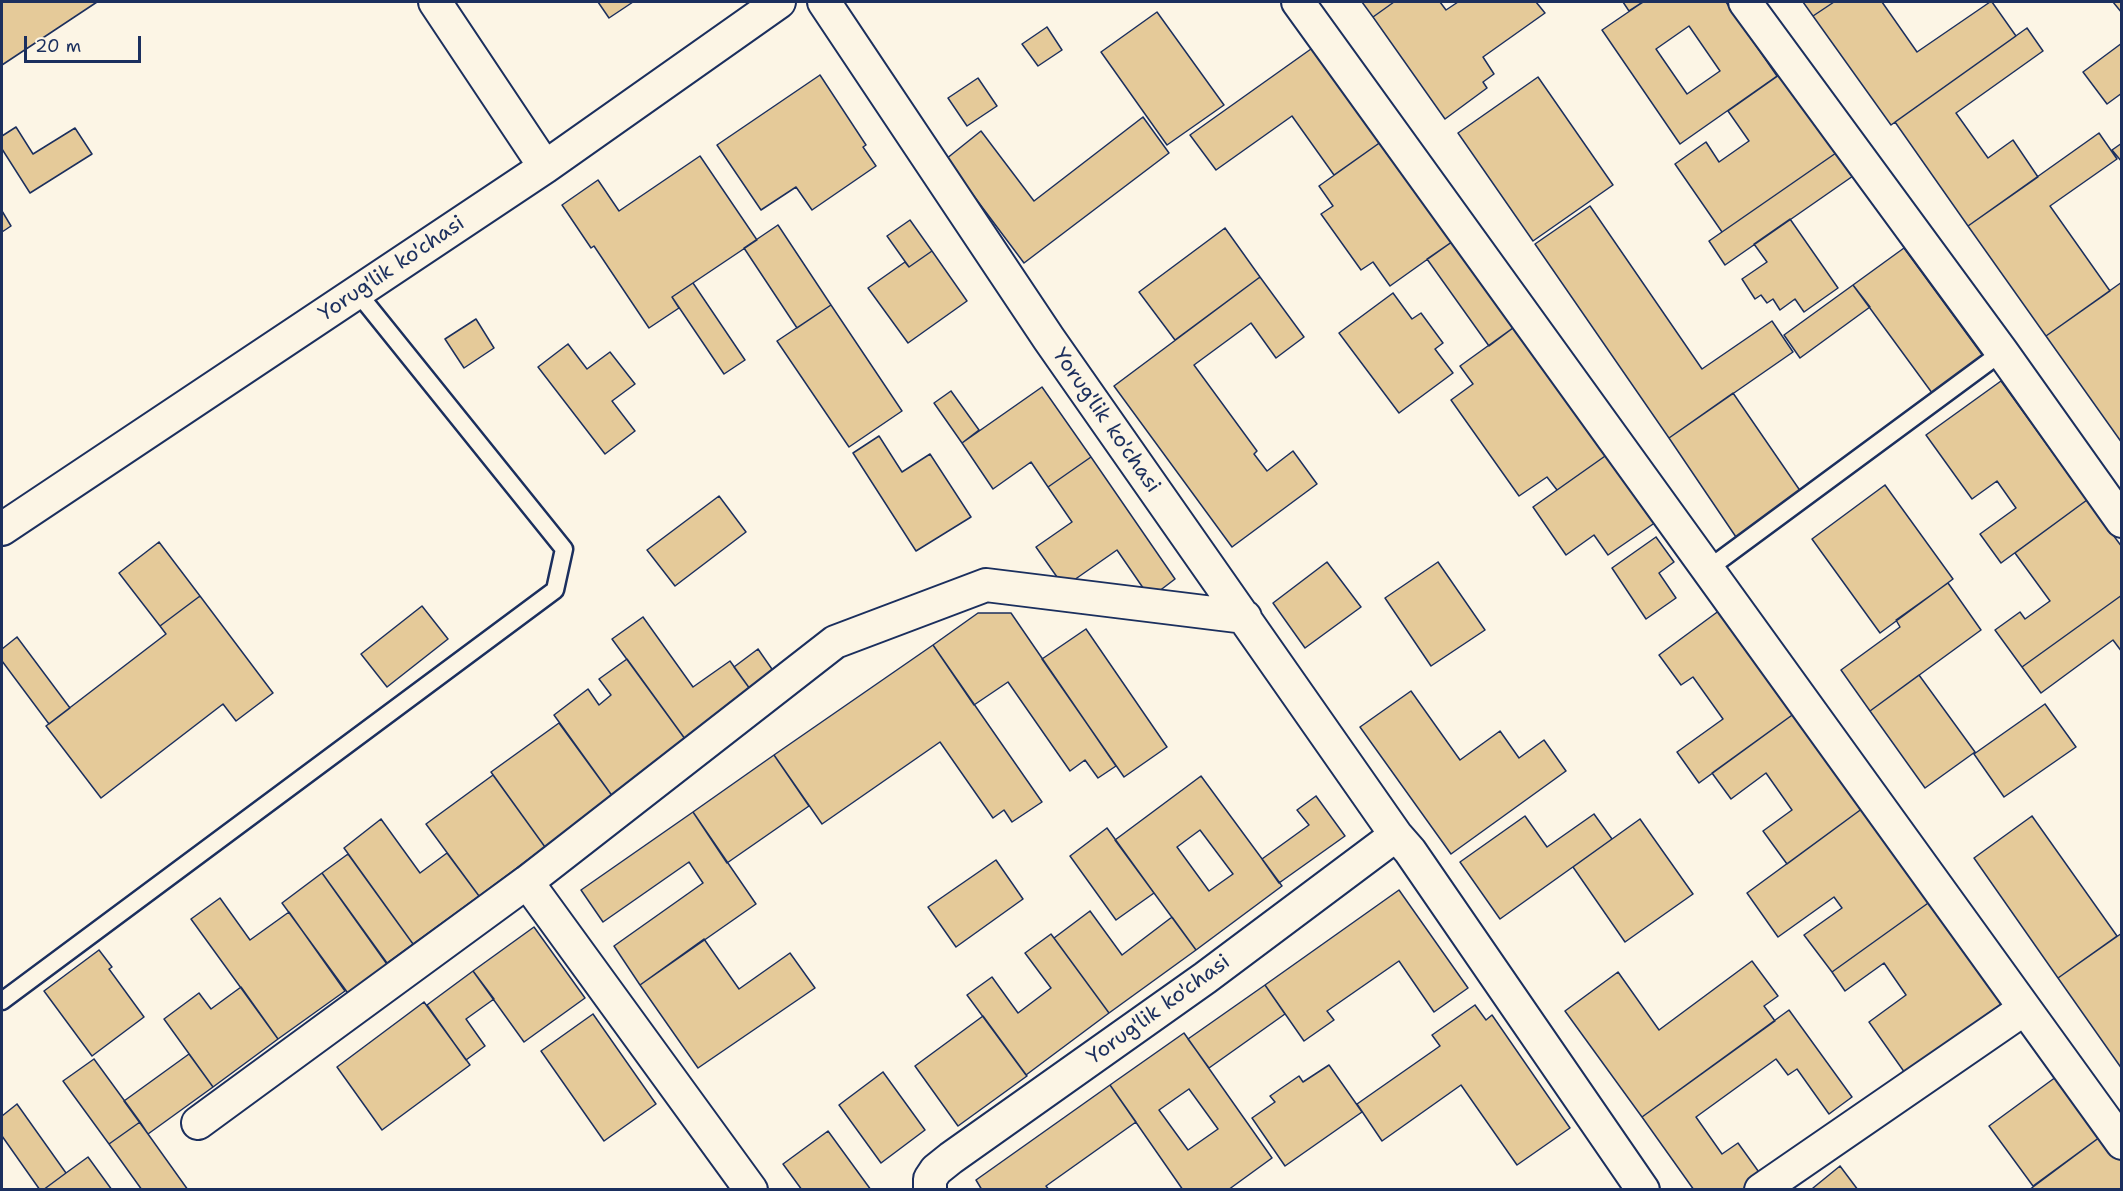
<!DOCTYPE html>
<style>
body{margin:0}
#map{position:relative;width:2123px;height:1191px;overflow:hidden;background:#fcf5e5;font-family:"Shantell Sans",sans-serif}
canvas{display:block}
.frame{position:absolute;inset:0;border:3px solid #1b2f5e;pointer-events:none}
.scale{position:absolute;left:24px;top:36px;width:117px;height:27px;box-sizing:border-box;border:3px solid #1b2f5e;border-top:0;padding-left:8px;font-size:18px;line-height:21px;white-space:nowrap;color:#1b2f5e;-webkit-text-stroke:4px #fcf5e5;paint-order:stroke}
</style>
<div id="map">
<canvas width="2123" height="1191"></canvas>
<div class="frame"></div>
<div class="scale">20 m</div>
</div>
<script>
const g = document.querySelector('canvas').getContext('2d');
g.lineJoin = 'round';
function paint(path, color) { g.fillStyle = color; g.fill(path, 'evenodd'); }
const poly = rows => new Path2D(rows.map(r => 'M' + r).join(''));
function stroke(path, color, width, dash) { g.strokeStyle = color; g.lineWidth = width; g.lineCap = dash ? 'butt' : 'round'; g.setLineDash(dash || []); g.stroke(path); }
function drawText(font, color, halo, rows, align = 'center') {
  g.font = font + ' "Shantell Sans",sans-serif'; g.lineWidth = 6; g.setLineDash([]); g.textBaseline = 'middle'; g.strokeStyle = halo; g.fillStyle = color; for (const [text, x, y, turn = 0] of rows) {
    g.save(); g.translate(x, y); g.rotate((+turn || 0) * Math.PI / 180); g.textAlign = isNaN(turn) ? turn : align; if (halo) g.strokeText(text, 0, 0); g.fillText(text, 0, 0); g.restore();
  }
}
const building = poly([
 [2,2,97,2,2,65,2,2],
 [598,2,633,2,609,18,598,2],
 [1362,2,1394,2,1373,17,1362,2],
 [1394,2,1440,2,1446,10,1458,2,1536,2,1545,13,1483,57,1494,74,1483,82,1487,88,1445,119,1373,17,1394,2],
 [1623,2,1643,2,1629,11,1623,2],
 [1643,2,1726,2,1777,76,1680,144,1602,30,1643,2],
 [1689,26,1720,71,1687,94,1656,49,1689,26],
 [1803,2,1834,2,1813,16,1803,2],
 [1834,2,1882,2,1917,52,1990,2,1992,2,2016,36,1891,125,1813,16,1834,2],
 [2113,2,2122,2,2122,13,2113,2],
 [1157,12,1224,105,1167,145,1101,52,1157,12],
 [1047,27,1062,50,1038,66,1022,44,1047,27],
 [2027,28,2043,51,1956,113,1988,158,2013,140,2038,177,1968,226,1895,122,2027,28],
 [2122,43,2122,93,2107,104,2083,72,2122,43],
 [1318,44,1385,139,1334,175,1292,116,1216,170,1190,135,1318,44],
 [1782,73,1836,153,1722,232,1675,164,1706,142,1719,162,1749,141,1728,111,1782,73],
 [820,75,866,145,863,147,876,166,812,210,796,187,761,210,717,145,820,75],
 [1538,77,1613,185,1533,241,1458,133,1538,77],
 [978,78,997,106,967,126,948,98,978,78],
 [1143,117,1169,153,1024,263,946,159,981,131,1034,201,1143,117],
 [16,127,33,154,75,128,92,154,30,193,2,149,2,136,16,127],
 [2099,133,2117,159,2050,206,2110,291,2046,336,1968,226,2099,133],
 [1385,139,1456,239,1390,286,1373,262,1361,270,1321,214,1333,206,1319,186,1385,139],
 [2122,143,2122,162,2112,150,2122,143],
 [1836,153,1853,176,1725,265,1709,241,1836,153],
 [700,156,757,240,672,297,679,308,649,328,594,246,591,248,562,205,598,180,619,211,700,156],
 [1590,206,1702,369,1772,321,1793,352,1669,438,1535,244,1590,206],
 [2,211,11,226,2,232,2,211],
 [1790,219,1838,288,1804,312,1795,299,1780,310,1773,299,1767,303,1761,295,1755,299,1742,279,1767,262,1754,244,1790,219],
 [910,220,932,251,909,267,887,236,910,220],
 [778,225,831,305,797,328,744,248,778,225],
 [1225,228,1260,277,1175,340,1139,292,1225,228],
 [1456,239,1517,325,1489,346,1427,259,1456,239],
 [1904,248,1986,360,1935,397,1853,285,1904,248],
 [932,251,967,301,908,343,868,288,905,262,909,267,932,251],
 [1260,277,1304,337,1276,358,1251,323,1194,365,1257,451,1254,454,1267,471,1293,451,1317,484,1232,547,1114,386,1260,277],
 [2122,282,2122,443,2046,336,2122,282],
 [693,283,745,360,724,374,672,297,693,283],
 [1853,285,1870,307,1800,358,1784,335,1853,285],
 [1393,293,1412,319,1421,313,1443,343,1435,349,1453,373,1399,413,1339,333,1393,293],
 [831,305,902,411,849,447,777,341,831,305],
 [476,319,494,348,464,368,445,339,476,319],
 [1517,325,1608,454,1557,490,1547,477,1519,496,1451,400,1473,384,1460,366,1517,325],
 [568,344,587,369,610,352,635,384,612,401,635,431,605,454,538,367,568,344],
 [2001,381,2087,500,2001,563,1980,534,2016,508,1997,481,1972,499,1926,435,2001,381],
 [1042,387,1091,457,1048,487,1031,462,993,489,962,443,1042,387],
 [951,391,979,430,962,443,934,403,951,391],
 [1733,393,1801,492,1736,537,1669,438,1733,393],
 [879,436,902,472,930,454,971,517,916,551,853,453,879,436],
 [1608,454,1656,522,1608,555,1594,535,1566,555,1533,507,1608,454],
 [1091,457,1175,579,1150,598,1117,550,1064,587,1036,547,1072,522,1048,487,1091,457],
 [1885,485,1953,579,1880,633,1812,539,1885,485],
 [719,496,746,532,675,586,647,550,719,496],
 [2087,500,2122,547,2122,595,2022,667,1995,630,2020,612,2025,619,2050,601,2015,553,2087,500],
 [1656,537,1674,562,1659,573,1676,598,1646,619,1612,568,1656,537],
 [159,542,200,596,160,626,119,573,159,542],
 [1327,562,1361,607,1305,648,1273,603,1327,562],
 [1438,562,1485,630,1431,666,1385,598,1438,562],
 [1948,583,1981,630,1870,711,1841,670,1900,627,1896,620,1948,583],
 [2122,595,2122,652,2113,640,2041,693,2022,667,2122,595],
 [200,596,273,693,236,721,223,704,101,798,46,726,166,634,160,626,200,596],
 [422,606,448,639,387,687,361,654,422,606],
 [1720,610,1795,713,1699,783,1677,752,1723,719,1693,677,1681,685,1659,655,1720,610],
 [978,613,1011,613,1116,766,1098,778,1085,760,1070,771,1008,682,974,705,933,645,978,613],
 [643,617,693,687,730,661,750,689,688,743,612,639,643,617],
 [1086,629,1167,747,1124,777,1042,659,1086,629],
 [17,637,70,708,49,724,2,661,2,649,17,637],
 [933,645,1042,802,1012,822,1004,810,993,818,940,742,822,824,774,755,933,645],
 [758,649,774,672,750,689,734,667,758,649],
 [627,659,688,743,613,797,554,715,588,689,599,705,611,695,599,679,627,659],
 [1919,675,1975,752,1925,788,1870,711,1919,675],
 [1411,691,1460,760,1500,731,1519,758,1544,740,1566,771,1451,854,1360,727,1411,691],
 [2045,704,2076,747,2004,797,1974,754,2045,704],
 [1795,713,1863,808,1787,864,1763,831,1792,810,1766,773,1731,799,1712,773,1795,713],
 [559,723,613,797,545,847,491,772,559,723],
 [774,755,809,806,727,863,693,812,774,755],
 [493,775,545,847,479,896,426,824,493,775],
 [1201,776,1282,886,1196,950,1115,840,1201,776],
 [1200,830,1233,874,1209,891,1177,847,1200,830],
 [1316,796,1345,836,1279,883,1262,859,1309,825,1297,810,1316,796],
 [1863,808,1931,901,1832,972,1804,935,1842,908,1834,897,1778,937,1747,893,1863,808],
 [693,812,756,904,640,985,614,946,703,883,689,862,603,922,581,890,693,812],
 [1594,814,1612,839,1500,919,1460,862,1525,816,1547,847,1594,814],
 [2032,816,2117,936,2058,978,1974,858,2032,816],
 [381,819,420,873,447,853,479,896,413,944,344,848,381,819],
 [1640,819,1693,894,1625,942,1573,867,1640,819],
 [1107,828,1154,893,1116,920,1070,856,1107,828],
 [348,854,413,944,387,963,322,873,348,854],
 [996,860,1023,899,956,947,928,907,996,860],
 [322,873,389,967,350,996,282,903,322,873],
 [1399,890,1468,988,1434,1012,1399,961,1327,1011,1334,1020,1304,1041,1265,985,1399,890],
 [220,898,250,940,289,912,345,991,278,1039,191,919,220,898],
 [1931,901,2004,1002,1905,1073,1869,1022,1906,995,1884,963,1845,991,1832,972,1931,901],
 [1090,911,1122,955,1172,917,1196,950,1109,1013,1054,938,1090,911],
 [534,927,585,998,524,1042,473,971,534,927],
 [2122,933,2122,1069,2058,978,2122,933],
 [1051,934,1109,1013,1026,1075,967,995,992,977,1018,1013,1051,988,1025,953,1051,934],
 [704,939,739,989,790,953,815,988,698,1068,640,985,704,939],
 [99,950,112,967,109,969,144,1017,92,1056,44,991,99,950],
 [1752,961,1778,996,1764,1006,1775,1021,1642,1117,1565,1011,1618,972,1659,1030,1752,961],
 [473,971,494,999,466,1019,485,1046,466,1060,427,1005,473,971],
 [1265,985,1285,1014,1209,1068,1188,1039,1265,985],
 [241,987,278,1039,213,1087,164,1019,199,993,211,1009,241,987],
 [424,1002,470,1065,382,1130,337,1067,424,1002],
 [1475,1005,1486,1020,1492,1015,1570,1128,1517,1165,1461,1085,1382,1141,1357,1104,1440,1046,1432,1035,1475,1005],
 [1789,1010,1852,1097,1829,1114,1797,1069,1788,1075,1776,1059,1696,1117,1722,1154,1738,1143,1761,1175,1742,1190,1694,1190,1642,1117,1789,1010],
 [593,1014,656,1104,604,1141,541,1051,593,1014],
 [983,1016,1027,1076,958,1126,915,1066,983,1016],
 [1184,1033,1272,1158,1228,1190,1183,1190,1110,1085,1184,1033],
 [1189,1089,1218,1129,1188,1150,1159,1110,1189,1089],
 [189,1054,213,1087,148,1134,124,1101,189,1054],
 [94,1059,140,1122,109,1144,63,1081,94,1059],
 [1329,1065,1362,1112,1285,1166,1252,1118,1275,1102,1270,1096,1299,1076,1303,1082,1329,1065],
 [883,1072,925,1130,881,1163,839,1105,883,1072],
 [2060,1074,2104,1134,2033,1186,1989,1126,2060,1074],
 [1110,1085,1136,1122,1046,1186,1049,1190,982,1190,976,1180,1110,1085],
 [17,1104,66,1173,43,1190,40,1190,2,1136,2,1116,17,1104],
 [140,1122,148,1134,188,1190,142,1190,109,1144,140,1122],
 [828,1131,871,1190,802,1190,783,1164,828,1131],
 [2104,1134,2122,1158,2122,1190,2029,1190,2104,1134],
 [88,1157,112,1190,43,1190,66,1173,88,1157],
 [1840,1166,1858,1190,1814,1190,1813,1188,1840,1166]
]);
paint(building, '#e5ca99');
stroke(building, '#1b2f5e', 1.5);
const service = poly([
 [1708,569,2002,352],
 [2,1001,555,590,564,549,357,292]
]);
const minor = poly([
 [435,2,545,167],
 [824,2,1049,339,1396,835,1410,851,1643,1190],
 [1298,2,2122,1143],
 [1745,2,2002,352,2122,521],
 [2,529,545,167,779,2],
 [527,882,751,1190],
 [198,1123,527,882,835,642,986,585,1245,617],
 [930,1190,930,1179,936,1170,951,1158,1205,978,1396,835],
 [1761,1190,2024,1009]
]);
stroke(service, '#1b2f5e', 21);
stroke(minor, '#1b2f5e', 36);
stroke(service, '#fcf5e5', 16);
stroke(minor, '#fcf5e5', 32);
drawText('21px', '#1b2f5e', '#fcf5e5', [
 ["Yorug'lik ko'chasi",392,269,-34],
 ["Yorug'lik ko'chasi",1106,421,55],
 ["Yorug'lik ko'chasi",1159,1010,-36]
]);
</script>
